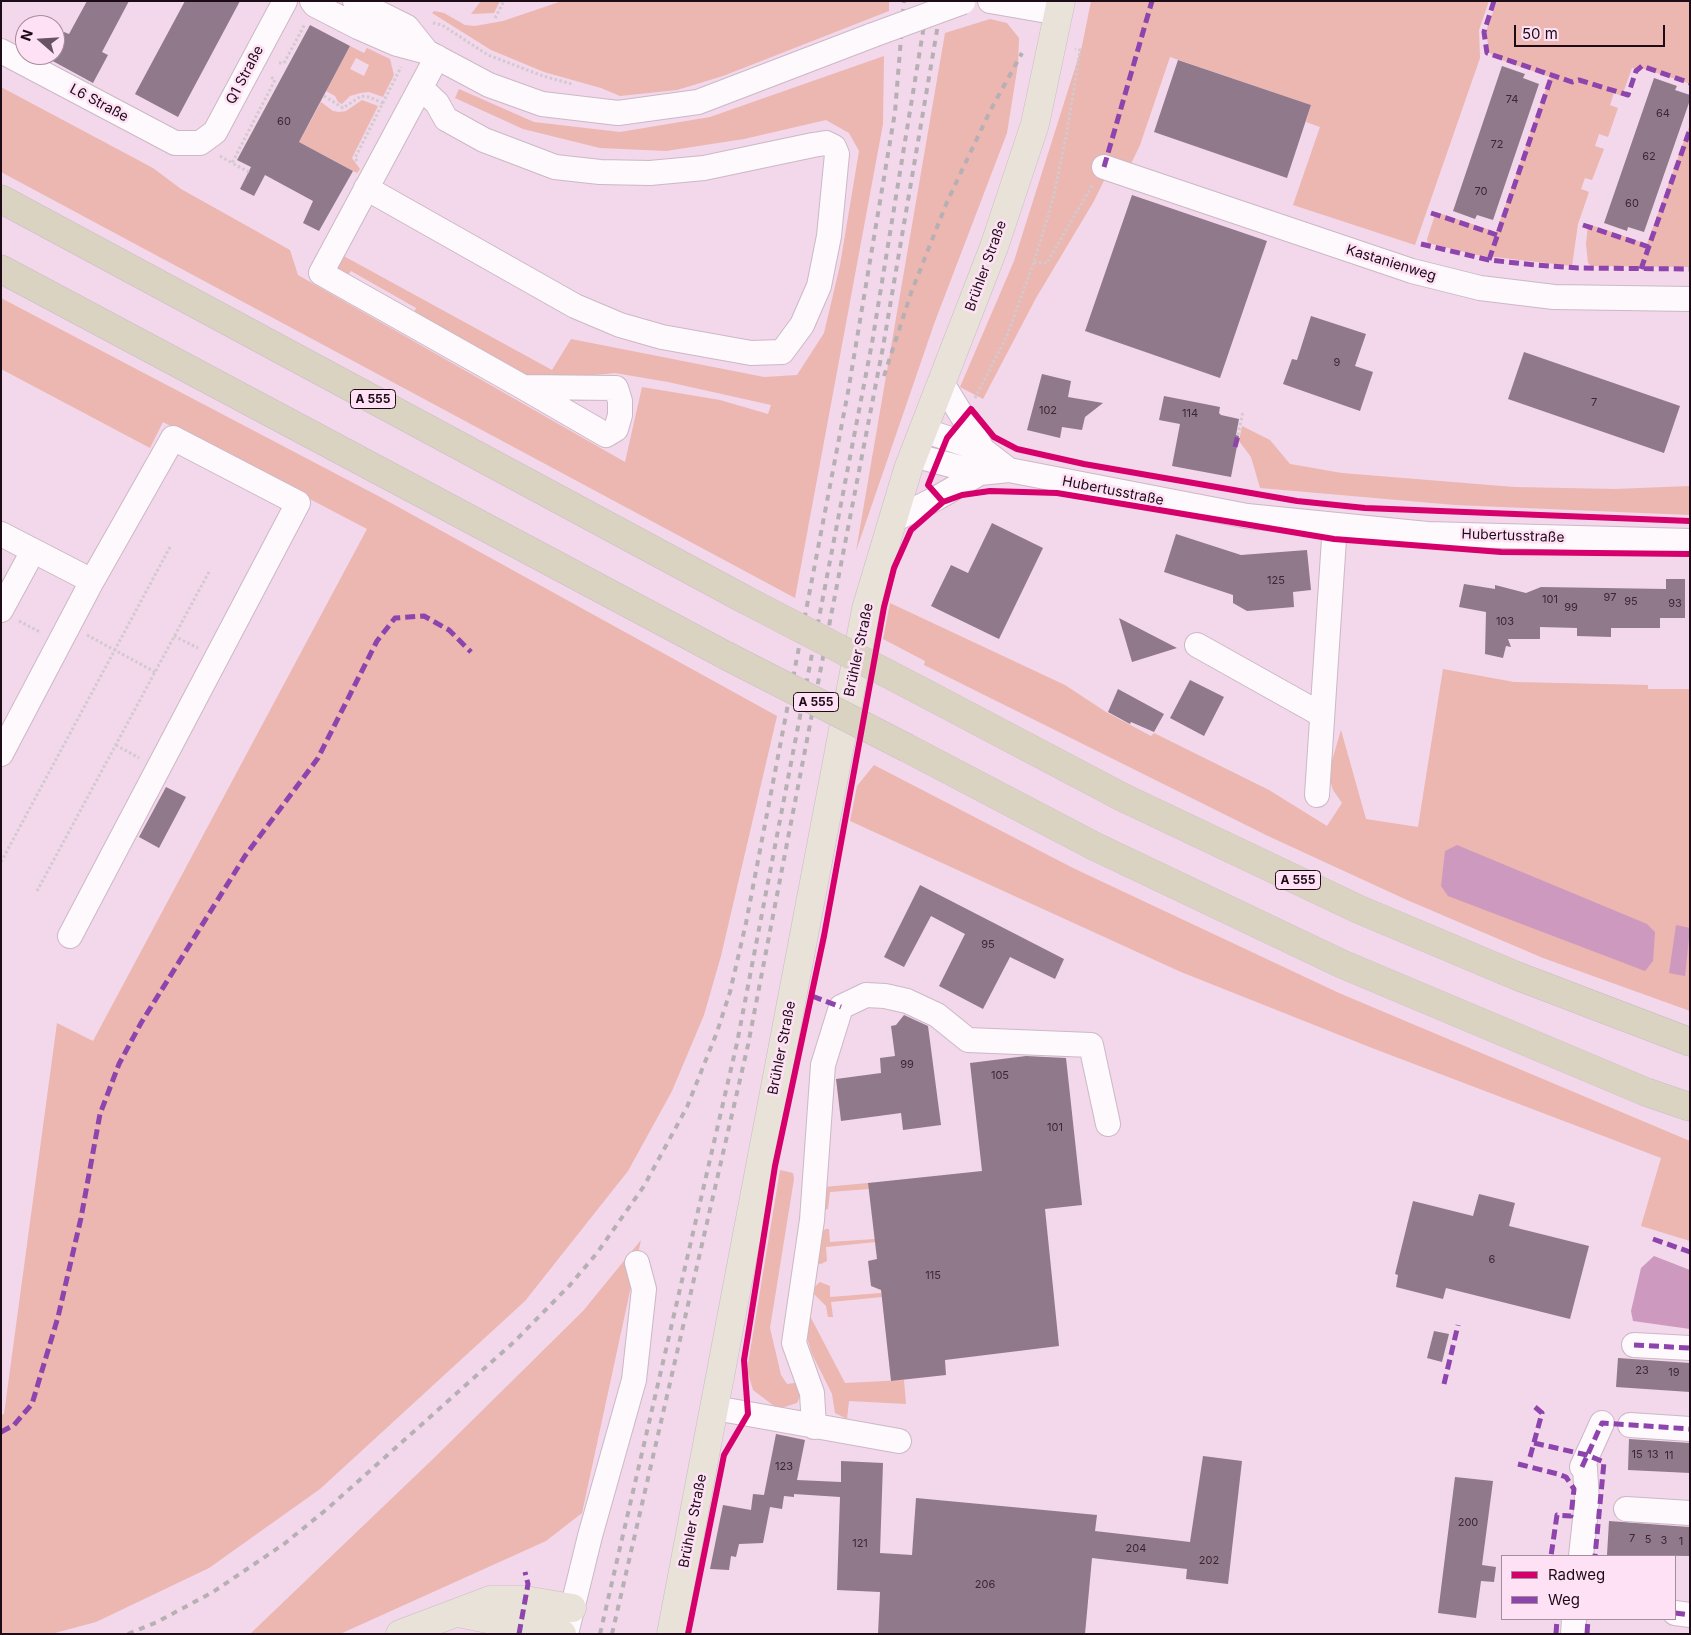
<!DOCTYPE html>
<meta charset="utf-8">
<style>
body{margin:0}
#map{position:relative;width:1691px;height:1635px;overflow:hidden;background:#f2d8ea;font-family:Inter,sans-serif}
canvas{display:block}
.frame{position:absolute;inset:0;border:2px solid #1d0c18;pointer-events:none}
.legend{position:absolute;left:1501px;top:1555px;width:175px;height:65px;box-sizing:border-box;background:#ffe1f5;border:1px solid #a58c9d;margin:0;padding:6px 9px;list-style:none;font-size:15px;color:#1d0c18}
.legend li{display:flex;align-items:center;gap:10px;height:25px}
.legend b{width:25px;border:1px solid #a58c9d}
.north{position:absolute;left:15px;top:15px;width:50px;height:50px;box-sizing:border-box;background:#ffe1f5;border:1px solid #a58c9d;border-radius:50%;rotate:289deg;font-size:14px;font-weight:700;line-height:20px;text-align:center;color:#1d0c18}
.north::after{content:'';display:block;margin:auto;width:18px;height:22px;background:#685362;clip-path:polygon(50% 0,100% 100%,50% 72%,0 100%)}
.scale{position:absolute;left:1514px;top:25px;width:151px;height:22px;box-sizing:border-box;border:2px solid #1d0c18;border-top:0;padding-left:6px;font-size:15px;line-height:18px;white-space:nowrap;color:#1d0c18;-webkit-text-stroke:4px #ffe1f5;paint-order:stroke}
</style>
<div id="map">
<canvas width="1691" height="1635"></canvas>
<div class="frame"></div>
<ul class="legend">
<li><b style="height:6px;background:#d6006c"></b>Radweg</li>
<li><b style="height:6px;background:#8e44ad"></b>Weg</li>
</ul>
<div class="north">N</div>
<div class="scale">50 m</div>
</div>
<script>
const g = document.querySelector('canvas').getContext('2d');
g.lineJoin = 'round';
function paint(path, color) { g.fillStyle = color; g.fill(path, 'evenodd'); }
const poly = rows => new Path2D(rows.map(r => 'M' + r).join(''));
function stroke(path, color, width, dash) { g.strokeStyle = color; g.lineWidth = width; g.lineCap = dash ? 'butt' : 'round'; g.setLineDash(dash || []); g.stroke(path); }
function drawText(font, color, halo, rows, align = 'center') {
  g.font = font + ' Inter,sans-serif'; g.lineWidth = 5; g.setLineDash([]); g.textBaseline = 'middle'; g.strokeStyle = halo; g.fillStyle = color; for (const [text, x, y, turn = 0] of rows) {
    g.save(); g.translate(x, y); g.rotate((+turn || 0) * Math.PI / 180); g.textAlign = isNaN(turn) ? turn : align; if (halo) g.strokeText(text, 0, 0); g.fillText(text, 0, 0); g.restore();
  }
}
paint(poly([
 [481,1,500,1,494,13,471,14],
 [562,1,889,1,889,11,723,76,677,90,620,96,601,88,544,72,491,50,432,13,434,11,444,13,465,25,475,26,503,21],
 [1091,1,1489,1,1479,30,1480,58,1415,245,1293,205,1320,127,1306,122,1311,105,1170,57,1140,145,1128,170,1112,164,1094,201,1036,298,983,399,960,387,1014,261,1082,46],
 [1497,1,1690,1,1690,84,1642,68,1640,71,1632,68,1622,96,1614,93,1610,105,1618,108,1608,137,1599,134,1595,146,1604,149,1592,180,1585,178,1581,189,1589,192,1578,224,1572,266,1477,255,1428,243,1427,239,1436,212,1496,232,1550,77,1493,57,1489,51,1486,31],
 [990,19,1007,23,1019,38,1018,64,1007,133,934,324,856,551,945,33],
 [350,46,364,53,367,48,390,59,394,75,383,97,369,92,360,93,350,96,342,104,338,102,335,96,326,91],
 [356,58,369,65,364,76,350,69],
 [884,56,883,124,795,598,1,172,1,87,153,168,181,189,290,250,298,275,625,462,642,387,720,400,768,414,771,405,668,382,615,373,537,381,413,315,416,308,351,271,342,282,334,273,340,254,552,370,571,339,764,377,797,375,824,333,840,265,859,151,849,133,826,120,744,139,666,151,600,148,523,129,455,98,459,89,534,122,620,132,710,117],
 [362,100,378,106,352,158,360,169,357,173,299,142,321,102,333,111,339,112,346,111],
 [1690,124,1690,267,1591,266,1588,263,1586,244,1588,224,1647,244],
 [1,298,382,498,777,716,721,956,704,1015,672,1091,628,1171,525,1301,320,1489,209,1568,96,1622,51,1634,1,1634,1,1415,4,1414,57,1023,93,1041,367,529,163,422,150,448,1,369],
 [1242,426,1270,440,1290,464,1342,473,1514,487,1615,489,1690,486,1690,515,1455,505,1260,488,1251,457,1239,441],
 [890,603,1065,685,1106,712,1151,736,1154,733,1269,790,1327,826,1342,803,1333,790,1329,777,1330,767,1341,730,1366,819,1418,827,1443,669,1514,682,1648,685,1648,689,1690,689,1690,1011,1543,958,1407,900,1268,836,924,665,925,661,883,639],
 [874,765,1073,868,1339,993,1690,1141,1690,1241,1641,1226,1661,1158,1372,1048,1181,972,850,821,857,786],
 [780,1170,793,1173,794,1179,770,1328,781,1375,787,1384,801,1382,800,1396,797,1403,778,1409,753,1390,747,1370],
 [868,1183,869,1189,830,1192,828,1209,823,1210,824,1187],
 [826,1229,829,1229,830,1242,875,1239,876,1242,826,1247,827,1261,821,1264,816,1263,819,1254,821,1232],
 [641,1240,582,1513,546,1541,340,1634,250,1634,434,1458,583,1311],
 [820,1282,830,1286,830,1297,881,1293,882,1297,831,1302,833,1317,828,1317,826,1306,813,1293,812,1289],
 [810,1316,845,1383,904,1380,906,1404,849,1401,847,1419,835,1413,832,1394,812,1354,807,1338,808,1323]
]), '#ecb6b1');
paint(poly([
 [1457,845,1647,924,1655,932,1653,961,1645,971,1448,896,1441,886,1445,851],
 [1676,925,1690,928,1685,976,1669,973],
 [1654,1256,1690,1270,1690,1329,1633,1321,1631,1311,1641,1268]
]), '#ce99bf');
paint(poly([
 [87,1,129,1,102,52,108,55,93,83,49,59,51,55,55,55,55,48,64,32,69,34],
 [185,1,240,1,178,117,135,94],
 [310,25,350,46,299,142,353,171,319,231,303,223,313,201,265,175,254,196,240,189,251,167,237,160],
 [1178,60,1311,105,1287,178,1154,132],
 [1502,66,1525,74,1523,78,1539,84,1493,220,1477,215,1475,219,1453,211],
 [1654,78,1677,86,1675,90,1690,95,1690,100,1644,232,1628,227,1627,231,1604,223],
 [1132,195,1267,241,1220,378,1085,331],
 [1311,316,1366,334,1355,366,1373,372,1360,411,1283,384,1292,359,1297,360],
 [1524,352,1680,406,1664,453,1508,399],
 [1042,374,1071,381,1068,397,1103,403,1085,417,1082,430,1062,427,1060,438,1027,430],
 [1164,396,1220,407,1219,413,1221,415,1239,419,1236,435,1239,436,1231,477,1172,466,1180,424,1159,420],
 [992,523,1043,548,999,639,931,606,951,565,968,573],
 [1176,534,1241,555,1307,550,1311,590,1293,592,1294,607,1247,611,1233,603,1233,595,1164,572],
 [1666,579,1685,579,1685,618,1660,618,1660,628,1611,628,1611,637,1577,636,1577,628,1540,627,1540,639,1508,639,1511,647,1506,646,1503,658,1485,654,1486,612,1459,607,1464,584,1495,589,1495,585,1526,593,1541,587,1666,589],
 [1119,618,1177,648,1132,662],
 [1190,680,1224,697,1204,736,1170,718],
 [1118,689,1164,714,1154,732,1131,722,1130,724,1108,712],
 [166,787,186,797,159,848,139,837],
 [920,885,1064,959,1055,979,1010,957,983,1009,939,986,965,934,931,916,904,967,884,957],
 [904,1015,928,1026,941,1125,903,1130,901,1113,841,1121,836,1079,881,1073,880,1058,895,1056,891,1026,896,1025],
 [1026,1056,1066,1058,1082,1205,1045,1209,1059,1346,945,1360,946,1375,891,1381,881,1290,871,1286,868,1261,877,1259,868,1183,982,1171,970,1063],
 [1479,1194,1515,1203,1509,1226,1589,1246,1570,1319,1446,1288,1443,1299,1396,1287,1398,1275,1395,1274,1413,1201,1473,1216],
 [1434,1331,1449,1334,1442,1362,1427,1358],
 [1618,1358,1690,1363,1690,1392,1616,1387],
 [776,1434,805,1440,797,1480,841,1482,841,1461,883,1463,880,1553,912,1555,916,1498,1097,1515,1095,1531,1190,1542,1203,1456,1242,1461,1228,1584,1186,1579,1187,1569,1092,1558,1085,1634,878,1634,880,1592,837,1590,840,1497,794,1494,794,1497,784,1496,782,1509,770,1507,763,1543,739,1544,736,1557,731,1556,729,1570,710,1569,723,1505,751,1510,753,1494,764,1495],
 [1629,1439,1690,1443,1690,1473,1628,1470],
 [1455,1477,1493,1481,1482,1565,1496,1567,1494,1582,1481,1581,1476,1618,1438,1613],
 [1609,1521,1689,1527,1690,1556,1607,1555]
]), '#90798a');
const minor = poly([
 [312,1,315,5,358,27,397,44,427,52,489,85,542,104,618,113,698,102,873,35],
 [355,1,407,27,427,52],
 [990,1,1059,13],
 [1,51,175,143,200,143,215,132,285,1],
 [437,57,321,273,523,387,616,388,620,401,620,415,616,429,606,435,523,387],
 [1104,167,1412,271,1480,288,1554,297,1690,299],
 [366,188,575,306,620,325,662,337,751,353,782,352,802,325,819,286,829,236,837,154,834,147,826,143,813,145,704,168,650,173,600,172,555,167,484,140,446,119,437,103,421,88],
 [942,383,983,450],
 [923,430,983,450,1009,470],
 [913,455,980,473,1009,470,1247,516,1427,534,1690,541],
 [892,521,937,498,980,473],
 [1,534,92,581],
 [1,610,33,551],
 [1197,645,1322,715],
 [1,754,92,581,173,438,298,503,70,936],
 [1317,795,1334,539,1336,525],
 [1634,1345,1690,1348],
 [715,1408,899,1441],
 [1630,1425,1690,1429],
 [814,1427,812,1393,794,1343,812,1220,823,1065,841,1007,866,995,885,996,907,1001,937,1015,968,1040,1091,1045,1108,1124],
 [1582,1467,1602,1423],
 [1626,1509,1690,1513],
 [1581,1556,1587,1501,1585,1468],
 [1675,1613,1690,1615],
 [566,1634,590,1536,634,1380,644,1289,637,1263],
 [1573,1634,1574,1619]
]);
const major = poly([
 [458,1613,562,1634],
 [400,1634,490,1600,525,1600,572,1608],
 [671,1634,866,609,908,469,994,247,1035,124,1061,1]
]);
const highway = poly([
 [1,199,744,599],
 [1,269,725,655],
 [919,690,1122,797,1358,909,1517,976,1690,1042],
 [907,748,1094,846,1342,964,1646,1092,1690,1107]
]);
stroke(minor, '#ccb8c6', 26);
stroke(major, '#c9bcc5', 29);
stroke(highway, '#c9bcc5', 29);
stroke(poly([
 [495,18,504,1],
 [433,23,442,25,488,55,543,76,572,84],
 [279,63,284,63,305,24],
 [324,96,343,108,361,96,369,97,383,103],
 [220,156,232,163],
 [357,161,355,158,401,67],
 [249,172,232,163,275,80,271,77,272,75],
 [1034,262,1047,263,1093,184],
 [975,398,1006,338,1034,262,1053,199,1067,132,1080,50,1075,49],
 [1238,435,1243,411],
 [19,621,40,632],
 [87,635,155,672],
 [174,636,198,648],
 [116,745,139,758],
 [1,862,170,547],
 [37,891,210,570]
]), '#d2cacf', 3, [2.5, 2.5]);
stroke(minor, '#fdf9fc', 24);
stroke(major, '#e8e2d9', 28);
stroke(highway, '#dad3c2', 28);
stroke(poly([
 [884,376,911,293,947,202,990,111,1022,53],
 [128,1634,157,1622,213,1592,284,1544,327,1509,515,1341,570,1285,597,1253,644,1186,687,1107,717,1032,730,992,746,923,848,392,895,112,904,1],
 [600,1634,737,1043,872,343,928,1],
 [612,1634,748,1045,883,347,942,1]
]), '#b6b0b4', 4, [6, 6]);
const minorBridge = poly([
 [873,35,963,2]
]);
const highwayBridge = poly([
 [744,599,919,690],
 [725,655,907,748]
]);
stroke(minorBridge, '#ccb8c6', 26, []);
stroke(highwayBridge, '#c9bcc5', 29, []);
stroke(minorBridge, '#fdf9fc', 24);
stroke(highwayBridge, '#dad3c2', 28);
stroke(poly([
 [1494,1,1484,32,1487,53,1572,82,1579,80,1628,95,1636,71,1642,66,1690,83],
 [1104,167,1152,1],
 [1431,213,1497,235],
 [1583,225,1649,247],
 [1421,244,1489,260,1535,265,1578,268,1690,269],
 [1489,260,1552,75],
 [1641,269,1690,129],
 [1235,447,1238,435],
 [812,996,841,1007],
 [1653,1239,1690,1252],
 [1634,1345,1690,1348],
 [1444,1384,1458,1325],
 [1,1432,14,1425,32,1404,58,1317,81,1218,100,1114,119,1064,141,1023,245,856,318,758,377,641,395,618,424,616,449,630,471,652],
 [1534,1443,1587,1455,1604,1462,1595,1556],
 [1530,1457,1542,1413,1535,1407],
 [1518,1464,1558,1474,1566,1477,1574,1489,1571,1516,1557,1515,1551,1556],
 [1582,1467,1602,1423,1690,1429],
 [1675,1613,1690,1615],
 [519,1634,528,1584,525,1572],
 [1556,1634,1557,1619],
 [1587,1634,1588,1619]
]), '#8e44ad', 5, [10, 5]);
stroke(poly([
 [943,502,928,485,947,438,971,409,994,437,1017,449,1084,464,1297,501,1365,508,1690,521],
 [688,1634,724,1455,748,1414,744,1360,775,1166,824,936,884,607,894,568,911,530,943,502,962,495,990,491,1057,493,1334,539,1501,552,1690,554]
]), '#d6006c', 6);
drawText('11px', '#3a2734', null, [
 ["74",1512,100],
 ["64",1663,114],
 ["60",284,122],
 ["72",1497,145],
 ["62",1649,157],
 ["70",1481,192],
 ["60",1632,204],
 ["9",1337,363],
 ["7",1594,403],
 ["102",1048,411],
 ["114",1190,414],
 ["125",1276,581],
 ["97",1610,598],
 ["101",1550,600],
 ["95",1631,602],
 ["93",1675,604],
 ["99",1571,608],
 ["103",1505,622],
 ["95",988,945],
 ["99",907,1065],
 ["105",1000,1076],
 ["101",1055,1128],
 ["6",1492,1260],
 ["115",933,1276],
 ["23",1642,1371],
 ["19",1674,1373],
 ["15",1637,1455],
 ["13",1653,1455],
 ["11",1669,1456],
 ["123",784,1467],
 ["200",1468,1523],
 ["7",1632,1539],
 ["5",1648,1540],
 ["3",1664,1541],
 ["1",1681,1542],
 ["121",860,1544],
 ["204",1136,1549],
 ["202",1209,1561],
 ["206",985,1585]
]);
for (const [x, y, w] of [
 [373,399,45],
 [816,702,45],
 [1298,880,45]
]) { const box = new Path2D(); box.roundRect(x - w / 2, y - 9.5, w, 19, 4); g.fillStyle = '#ffe1f5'; g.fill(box); stroke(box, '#1d0c18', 1); }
drawText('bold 12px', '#1d0c18', null, [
 ["A 555",373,399],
 ["A 555",816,702],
 ["A 555",1298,880]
]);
drawText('14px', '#1d0c18', '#ffe1f5', [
 ["Q1 Straße",245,75,-62],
 ["L6 Straße",99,103,28],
 ["Kastanienweg",1391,263,17],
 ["Brühler Straße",986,266,-70],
 ["Hubertusstraße",1113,491,11],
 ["Hubertusstraße",1513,536,2],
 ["Brühler Straße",859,650,-78],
 ["Brühler Straße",782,1048,-79],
 ["Brühler Straße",693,1521,-79]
]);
</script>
